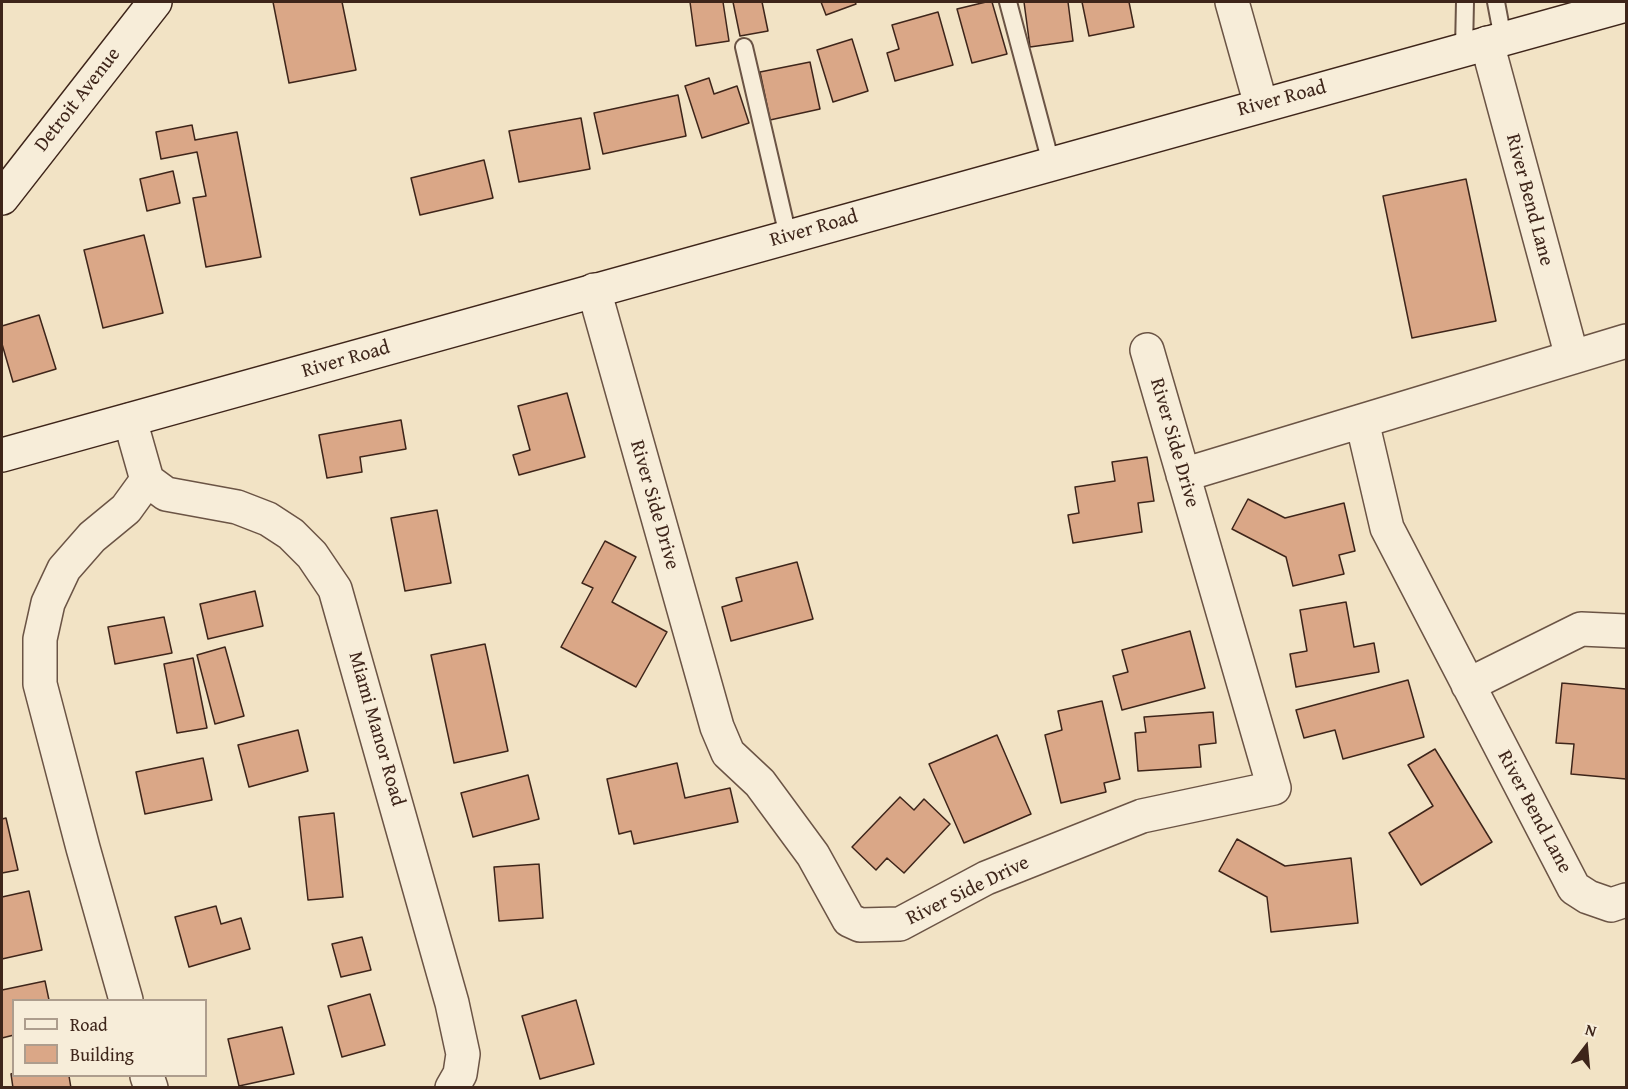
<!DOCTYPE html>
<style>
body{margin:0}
#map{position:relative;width:1628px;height:1089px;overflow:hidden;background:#f2e3c5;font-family:"Gentium Book Plus",serif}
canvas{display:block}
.frame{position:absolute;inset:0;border:3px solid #3e251a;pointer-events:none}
.legend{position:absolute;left:12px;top:999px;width:195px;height:78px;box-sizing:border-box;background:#f7edd9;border:2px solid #ad9d8d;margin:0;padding:8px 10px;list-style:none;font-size:18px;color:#3e251a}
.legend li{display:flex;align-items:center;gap:12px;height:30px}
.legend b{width:30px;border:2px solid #ad9d8d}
.north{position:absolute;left:1556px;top:1017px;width:60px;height:60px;-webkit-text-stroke:4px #f7edd9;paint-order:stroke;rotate:16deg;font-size:16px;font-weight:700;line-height:24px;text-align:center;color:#3e251a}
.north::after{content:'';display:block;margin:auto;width:21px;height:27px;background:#3e251a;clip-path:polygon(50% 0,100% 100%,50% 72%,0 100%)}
</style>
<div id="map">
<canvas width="1628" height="1089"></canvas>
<div class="frame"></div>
<ul class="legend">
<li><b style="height:8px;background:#f7edd9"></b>Road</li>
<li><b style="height:16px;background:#daa787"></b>Building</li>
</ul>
<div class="north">N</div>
</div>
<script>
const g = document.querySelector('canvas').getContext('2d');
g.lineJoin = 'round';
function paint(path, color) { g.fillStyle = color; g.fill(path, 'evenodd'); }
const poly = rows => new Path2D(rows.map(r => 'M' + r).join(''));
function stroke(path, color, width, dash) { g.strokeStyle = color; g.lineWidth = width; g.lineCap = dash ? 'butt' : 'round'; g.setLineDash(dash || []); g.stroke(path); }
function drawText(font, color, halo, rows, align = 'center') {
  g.font = font + ' "Gentium Book Plus",serif'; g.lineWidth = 6; g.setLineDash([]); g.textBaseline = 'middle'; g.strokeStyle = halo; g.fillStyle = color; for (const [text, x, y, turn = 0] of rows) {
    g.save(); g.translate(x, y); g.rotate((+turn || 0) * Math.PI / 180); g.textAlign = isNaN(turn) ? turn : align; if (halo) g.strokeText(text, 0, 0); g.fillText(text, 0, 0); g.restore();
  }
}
const building = poly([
 [273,2,342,2,356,70,289,83,273,2],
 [690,2,723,2,729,41,696,46,690,2],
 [733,2,762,2,768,31,740,36,733,2],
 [821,2,855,2,856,4,826,15,821,2],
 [986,2,992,2,1007,54,972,63,957,9,986,2],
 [1024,2,1068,2,1073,41,1030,47,1024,2],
 [1082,2,1129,2,1134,27,1089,36,1082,2],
 [938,12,953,65,895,81,887,53,899,49,892,25,938,12],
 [852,39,868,91,833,102,817,50,852,39],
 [810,62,820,109,770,120,760,72,810,62],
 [709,78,714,94,737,86,749,123,702,138,685,86,709,78],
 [678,95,686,136,603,154,594,113,678,95],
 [581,118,590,169,519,182,509,131,581,118],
 [192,125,195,140,237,132,261,257,206,267,193,198,206,196,197,152,161,159,156,132,192,125],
 [484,160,493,198,420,215,411,178,484,160],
 [173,171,180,203,147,211,140,179,173,171],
 [1466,179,1496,321,1412,338,1383,196,1466,179],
 [144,235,163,313,103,328,84,250,144,235],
 [39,315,56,369,13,382,2,344,2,326,39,315],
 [567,393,585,457,519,475,513,455,530,450,518,406,567,393],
 [401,420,406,449,360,457,362,472,327,478,319,435,401,420],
 [1147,457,1154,501,1138,503,1142,532,1073,543,1068,515,1079,513,1075,487,1115,481,1112,462,1147,457],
 [1248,499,1285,518,1344,503,1355,551,1339,555,1344,574,1293,586,1286,557,1232,529,1248,499],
 [437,510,451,583,405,591,391,518,437,510],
 [605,541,636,557,612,602,667,632,636,687,561,647,593,588,582,583,605,541],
 [797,562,813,619,731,641,722,607,742,601,736,578,797,562],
 [255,591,263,626,208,639,200,604,255,591],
 [1346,602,1354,647,1374,643,1379,672,1296,687,1290,654,1307,651,1300,610,1346,602],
 [164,617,172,653,115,664,108,627,164,617],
 [1190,631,1205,688,1122,710,1113,676,1128,672,1122,650,1190,631],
 [485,644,508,751,454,763,431,655,485,644],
 [225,647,244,716,215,724,197,655,225,647],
 [193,658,207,728,177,733,164,664,193,658],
 [1408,680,1424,737,1343,759,1335,730,1304,738,1296,710,1408,680],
 [1562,683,1626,689,1626,779,1571,774,1574,744,1556,743,1562,683],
 [1102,701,1120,779,1104,783,1106,792,1061,803,1045,735,1062,730,1058,711,1102,701],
 [1213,712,1216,743,1199,745,1201,767,1138,771,1135,733,1146,732,1144,717,1213,712],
 [298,730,308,771,249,787,238,745,298,730],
 [997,735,1031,814,964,843,929,764,997,735],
 [1435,749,1492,842,1421,885,1389,833,1433,806,1408,765,1435,749],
 [203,758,212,800,145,814,136,772,203,758],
 [677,763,685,798,730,788,738,822,634,844,631,831,619,834,607,779,677,763],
 [528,775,539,819,473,837,461,793,528,775],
 [900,797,914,810,924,799,950,824,904,873,887,858,876,870,852,847,900,797],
 [334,813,343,897,308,900,299,817,334,813],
 [6,818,18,870,2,873,2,819,6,818],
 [1237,839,1285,866,1351,858,1358,923,1271,932,1267,897,1219,871,1237,839],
 [539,864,543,918,499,921,494,867,539,864],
 [29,891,42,950,2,959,2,897,29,891],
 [216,906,221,924,241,918,250,949,189,967,175,917,216,906],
 [362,937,371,970,341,977,332,944,362,937],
 [45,981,49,1000,14,1000,14,1035,2,1038,2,990,45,981],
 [370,994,385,1045,342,1057,328,1006,370,994],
 [576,1000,594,1064,540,1079,522,1016,576,1000],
 [282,1027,294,1074,239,1086,228,1039,282,1027],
 [14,1073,14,1076,69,1076,71,1088,13,1088,11,1074,14,1073]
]);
paint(building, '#daa787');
stroke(building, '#3e251a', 1.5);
const lane = poly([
 [1008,2,1051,163],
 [1496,2,1503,39],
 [744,47,788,236],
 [1464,49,1465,2]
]);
const street = poly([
 [1232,2,1261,105],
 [1487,43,1572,357],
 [594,290,717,727,728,753,760,783,813,855,849,920,860,925,900,924,986,878,1142,816,1274,788,1147,350],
 [130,420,147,480,166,494,237,507,268,519,291,534,312,555,335,589,452,1003,463,1054,460,1074,452,1088],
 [1362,421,1387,528,1574,888,1588,897,1611,905,1626,900],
 [1183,475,1626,341],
 [1468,685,1581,629,1626,631],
 [126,1000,83,848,40,684,40,639,48,603,64,569,92,537,126,509,147,480],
 [147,1076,151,1088]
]);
const secondary = poly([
 [2,198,155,2],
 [2,455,1626,5]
]);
stroke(lane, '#6b5445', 20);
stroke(street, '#6b5445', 36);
stroke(secondary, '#3e251a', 36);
stroke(lane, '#f7edd9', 16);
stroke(street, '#f7edd9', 33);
stroke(secondary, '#f7edd9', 33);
drawText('20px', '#3e251a', '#f7edd9', [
 ["River Road",1282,99,-15],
 ["Detroit Avenue",78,100,-52],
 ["River Bend Lane",1529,200,75],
 ["River Road",814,229,-16],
 ["River Road",346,360,-16],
 ["River Side Drive",1174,443,74],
 ["River Side Drive",654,505,74],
 ["Miami Manor Road",376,729,74],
 ["River Bend Lane",1534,812,62],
 ["River Side Drive",968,891,-26]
]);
</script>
